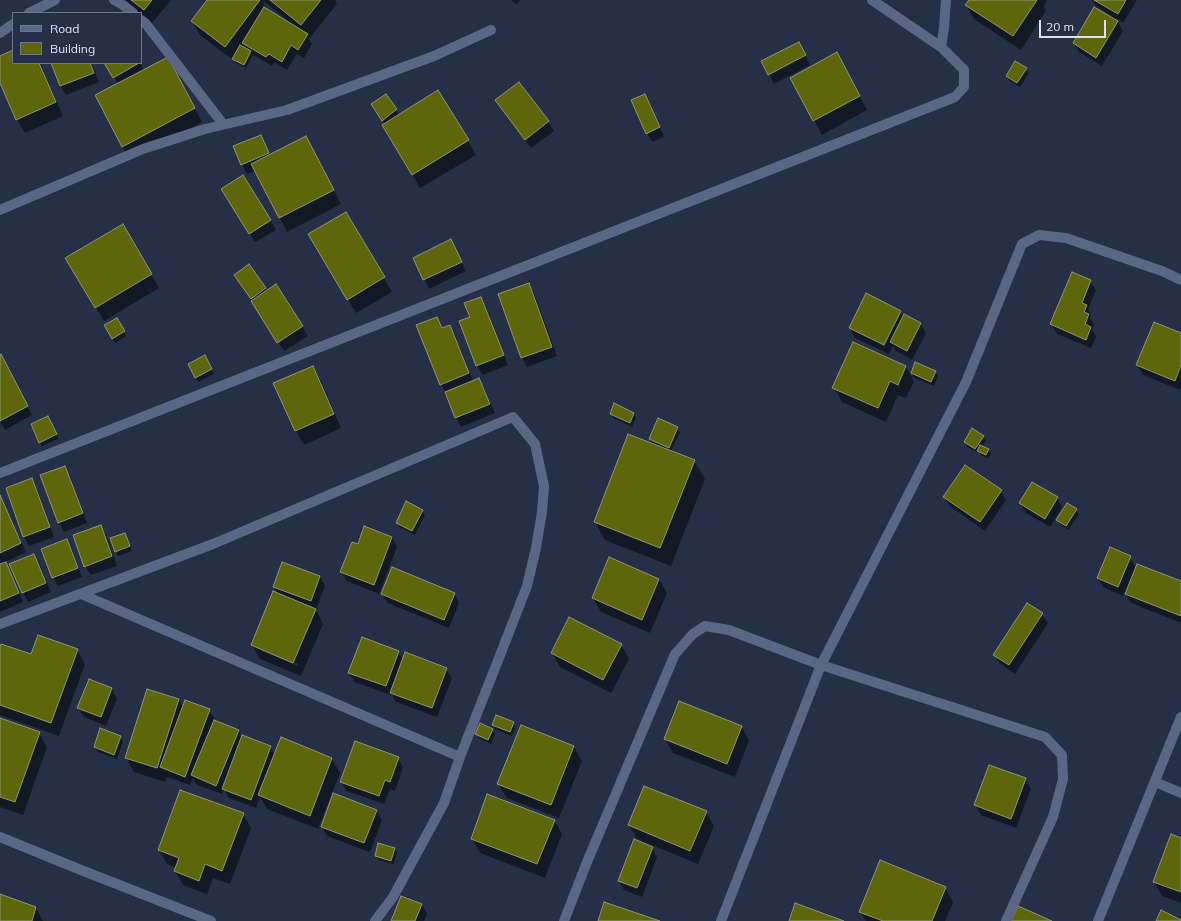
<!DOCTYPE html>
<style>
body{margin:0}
#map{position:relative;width:1181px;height:921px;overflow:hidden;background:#252f45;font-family:Mulish,sans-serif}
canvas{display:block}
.legend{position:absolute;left:12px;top:12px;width:130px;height:52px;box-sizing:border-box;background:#252f45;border:1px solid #6e778a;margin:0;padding:5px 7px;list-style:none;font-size:12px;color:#dce4f2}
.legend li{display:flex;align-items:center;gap:8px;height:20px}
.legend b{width:20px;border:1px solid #6e778a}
.scale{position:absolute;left:1039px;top:20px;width:67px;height:18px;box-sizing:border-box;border:2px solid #dce4f2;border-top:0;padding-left:5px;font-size:12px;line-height:14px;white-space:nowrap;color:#dce4f2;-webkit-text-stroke:3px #252f45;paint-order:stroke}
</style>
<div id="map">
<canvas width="1181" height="921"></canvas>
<ul class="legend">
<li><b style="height:5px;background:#596784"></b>Road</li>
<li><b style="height:11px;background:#5d660a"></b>Building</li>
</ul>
<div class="scale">20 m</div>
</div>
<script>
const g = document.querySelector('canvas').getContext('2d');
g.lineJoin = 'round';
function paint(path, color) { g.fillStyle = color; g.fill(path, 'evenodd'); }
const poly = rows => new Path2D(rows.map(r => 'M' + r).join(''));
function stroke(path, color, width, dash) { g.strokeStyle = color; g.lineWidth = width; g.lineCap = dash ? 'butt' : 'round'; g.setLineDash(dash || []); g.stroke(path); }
paint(poly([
 [123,0,171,0,152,23,141,14,141,13,139,13],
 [208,0,262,0,268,11,291,25,292,24,262,0,335,0,337,4,309,39,312,44,304,58,297,54,287,70,274,62,272,66,253,55,246,68,236,63,234,59,233,60,200,35,192,21],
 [245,45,248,50,243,48],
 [511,0,520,0,517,5],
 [970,0,1047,0,1044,6,1046,11,1021,50,974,19,966,5],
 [1092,0,1137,0,1123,23,1116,18,1123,31,1102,66,1079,52,1074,43,1110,15,1096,6],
 [13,51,13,63,40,63,63,116,25,133,17,119,0,80,0,57],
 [804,52,810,65,774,84,763,62],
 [52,63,91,63,99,82,66,95,60,86],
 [105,63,140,63,144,70,175,72,202,122,130,160,122,146,118,84],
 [844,67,867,110,822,135,791,78],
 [1026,69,1029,73,1020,87,1010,81,1007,76],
 [519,83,548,122,554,131,531,148,502,109,496,100],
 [386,95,399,115,468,141,476,155,420,188,383,125,385,124,374,109],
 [645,95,650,104,664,137,652,142,647,133],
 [261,136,270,155,306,137,341,204,287,232,255,171,247,174,242,165,235,147],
 [346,213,392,292,356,313,310,235],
 [271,221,276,230,255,242,250,234],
 [122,226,159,288,104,321,67,259],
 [451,241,466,271,429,289,414,258],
 [249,265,267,292,302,326,308,336,284,351,235,275],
 [1090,281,1096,290,1088,309,1091,315,1090,318,1094,324,1092,330,1096,337,1091,348,1057,334,1051,324],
 [529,284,534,293,557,356,527,367,522,358,499,295],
 [481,298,486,307,508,365,483,375,477,366,461,322,471,318],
 [900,312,904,317,921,324,926,333,912,360,896,351,893,346,889,354,855,338,850,328],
 [436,318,443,329,450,326,455,335,473,381,479,379,484,388,495,413,461,427,456,418,446,393,441,384],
 [116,319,126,336,115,343,105,326],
 [1181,334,1181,387,1180,390,1143,375,1137,365],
 [0,356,6,365,32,415,5,430,0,421],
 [204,356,214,374,198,382,189,364],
 [313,367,321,381,341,428,304,445,296,431,275,383],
 [906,367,914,381,906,398,898,395,886,422,842,402,834,388],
 [935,372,938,376,934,386,914,378,912,373],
 [634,413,636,418,632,427,613,418,611,414],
 [50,422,58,439,42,446,40,442],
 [677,428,680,432,671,451,694,461,705,479,671,566,605,540,595,522,653,445,650,439],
 [983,436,986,441,982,447,989,450,991,454,988,459,981,455,979,451,978,453,967,447,965,442],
 [64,467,69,476,87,523,64,532,59,522],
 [32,480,37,489,54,537,29,546,24,537],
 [1001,491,1006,500,985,531,950,506,944,497],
 [0,497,26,552,5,562,11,573,23,602,0,612,0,565,1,565,0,564],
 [1057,498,1062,507,1050,527,1026,513,1020,503],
 [1076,510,1079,514,1068,530,1060,524,1057,520],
 [422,511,425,515,415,535,399,527,397,523],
 [100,526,106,535,117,566,91,575,85,566],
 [392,537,397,547,379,594,347,581,341,572,358,546],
 [127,538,132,551,118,556,116,551],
 [66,540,72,549,82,577,58,586,53,577],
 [34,555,39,564,51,592,28,602,23,592],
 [1130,557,1136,568,1181,582,1181,623,1131,603,1124,592,1123,596,1103,587,1098,578],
 [320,576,325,586,316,610,323,624,301,676,260,659,252,645,278,594,274,587],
 [262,649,298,664,298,666,262,651],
 [659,579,667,593,650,633,601,612,593,598],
 [454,593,459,603,449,628,388,603,382,594],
 [1042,614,1048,623,1015,674,1000,664,995,655],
 [621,645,629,659,611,693,560,667,552,653],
 [0,649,32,656,77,650,85,664,59,736,0,715],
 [398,652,403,660,446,669,452,678,437,717,396,702,391,694,391,695,355,682,349,673],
 [112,689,117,699,106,726,84,717,78,708],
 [179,700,183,708,209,710,215,719,214,721,239,731,242,737,270,747,275,755,281,739,332,759,340,773,318,829,267,809,260,797,256,808,229,798,224,790,222,794,197,785,193,778,190,785,167,777,165,782,134,772,126,758],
 [0,719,39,733,47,747,23,815,0,807],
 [513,723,515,728,512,736,495,729,493,725],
 [521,726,574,747,582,761,559,818,507,798,498,784],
 [741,726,749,740,735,777,673,753,665,739],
 [492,730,495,734,491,744,479,738,476,734],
 [120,737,123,741,117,759,98,752,95,747],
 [398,758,403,767,395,791,390,789,384,804,347,791,341,782],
 [1025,779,1031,789,1016,828,981,815,975,805],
 [376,810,382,820,370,852,327,836,322,827],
 [706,812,714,826,698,864,637,839,629,825],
 [243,814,251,828,230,884,213,878,207,894,183,885,175,871,177,868,167,864,159,850],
 [554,820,562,834,545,878,480,853,472,839],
 [1181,839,1181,903,1162,896,1154,882],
 [395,848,397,853,394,864,378,860,376,855],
 [652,848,657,857,642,897,624,890,619,881],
 [945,888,953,902,945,921,866,921,860,912],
 [0,895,36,908,43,921,0,921],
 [402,897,422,905,427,914,424,921,392,921]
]), '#0007');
const building = poly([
 [131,0,152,0,144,10,131,0],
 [207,0,260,0,225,47,191,21,207,0],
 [270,0,321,0,301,25,270,0],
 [969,0,1037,0,1013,36,965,5,969,0],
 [1094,0,1126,0,1118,14,1094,0],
 [264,7,308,34,298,50,291,45,282,62,269,54,266,57,242,43,264,7],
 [1094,7,1118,21,1096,58,1073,43,1094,7],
 [799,42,806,55,768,75,761,61,799,42],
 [240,45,251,51,244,65,232,59,240,45],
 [13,50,13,63,39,63,56,102,16,120,0,83,0,56,13,50],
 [837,52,860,96,813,121,790,78,837,52],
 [168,57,195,108,122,147,95,95,168,57],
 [1015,61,1027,68,1017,83,1006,76,1015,61],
 [51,63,90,63,94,73,60,86,51,63],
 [104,63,139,63,113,78,104,63],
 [519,82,549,121,525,140,495,100,519,82],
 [438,90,469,140,412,175,382,125,438,90],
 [386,94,397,109,382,121,371,104,386,94],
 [645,94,660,127,646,134,631,100,645,94],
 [261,135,269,153,241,165,233,146,261,135],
 [306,136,334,190,279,218,251,164,306,136],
 [243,175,271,220,249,234,221,189,243,175],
 [346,212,385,277,347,300,308,234,346,212],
 [123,224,152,274,95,308,65,258,123,224],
 [451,239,462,262,423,280,413,258,451,239],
 [249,264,266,288,251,299,234,275,249,264],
 [1072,272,1091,280,1082,303,1087,305,1084,312,1089,314,1085,324,1091,327,1086,340,1050,324,1072,272],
 [529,283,552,347,521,358,498,294,529,283],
 [276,284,303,326,277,343,251,301,276,284],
 [866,293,901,311,884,345,849,328,866,293],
 [481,297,504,355,476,366,459,321,470,317,464,303,481,297],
 [904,314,921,323,907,351,890,342,904,314],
 [437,317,442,328,450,325,469,373,440,385,416,325,437,317],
 [117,318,125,331,112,339,104,325,117,318],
 [1154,322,1181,333,1181,365,1175,381,1136,365,1154,322],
 [853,342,906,366,898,385,890,381,878,408,832,388,853,342],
 [1,354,28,406,0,421,0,355,1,354],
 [205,355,212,369,195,378,188,364,205,355],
 [915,362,936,371,931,382,911,373,915,362],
 [313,366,334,414,295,431,273,383,313,366],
 [479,378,490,404,455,418,445,392,479,378],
 [614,403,634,413,630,423,610,414,614,403],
 [48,416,57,434,39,443,31,424,48,416],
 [658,418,678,427,669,448,649,439,658,418],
 [972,428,984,436,975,449,964,442,972,428],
 [628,434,695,460,660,548,594,522,628,434],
 [980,445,989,449,986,455,977,451,980,445],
 [965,465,1002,490,980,522,943,497,965,465],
 [65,466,83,513,58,523,40,475,65,466],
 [32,478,50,527,23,537,6,488,32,478],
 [1032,482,1058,497,1045,519,1019,503,1032,482],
 [0,495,21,543,0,553,0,495],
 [406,501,423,510,412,531,396,523,406,501],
 [1067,503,1077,509,1066,526,1056,520,1067,503],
 [101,525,112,556,84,567,73,535,101,525],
 [364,526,392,537,374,585,340,572,352,542,358,544,364,526],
 [125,533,130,546,115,552,110,538,125,533],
 [67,539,78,568,52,578,41,549,67,539],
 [1110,547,1131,556,1118,587,1097,578,1110,547],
 [34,554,46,583,22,593,9,564,34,554],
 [609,557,659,579,642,620,592,598,609,557],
 [6,562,19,593,0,601,0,564,6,562],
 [282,562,320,576,311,601,273,587,282,562],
 [1137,564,1181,581,1181,616,1125,594,1137,564],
 [392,567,455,593,444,620,381,594,392,567],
 [273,591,316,609,293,663,251,645,273,591],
 [1027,603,1043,613,1009,665,993,655,1027,603],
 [569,617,622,644,603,680,551,653,569,617],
 [38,635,78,649,51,723,0,705,0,646,1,644,31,654,38,635],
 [362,637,399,651,386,686,348,673,362,637],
 [405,652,447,668,432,708,390,693,405,652],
 [89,679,112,688,101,717,77,708,89,679],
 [147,689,179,699,157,768,125,758,147,689],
 [185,700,210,709,185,777,160,767,185,700],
 [679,701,742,726,727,764,664,739,679,701],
 [496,715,514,722,510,732,492,725,496,715],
 [0,718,40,732,15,802,0,797,0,718],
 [214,720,239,730,216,786,191,775,214,720],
 [480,723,493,729,488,740,475,734,480,723],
 [521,725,574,746,551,805,497,784,521,725],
 [100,728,121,736,114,755,94,747,100,728],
 [242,735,271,746,251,800,222,789,242,735],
 [281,737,332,758,310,816,258,795,281,737],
 [355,741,399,757,390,782,385,780,379,796,340,782,355,741],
 [989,765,1026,778,1011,819,974,805,989,765],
 [644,786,707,811,690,851,628,825,644,786],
 [180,790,244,813,222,871,205,864,199,881,174,871,179,858,158,850,180,790],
 [333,793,377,810,364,843,321,827,333,793],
 [487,794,555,820,537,864,471,839,487,794],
 [1171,834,1181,838,1181,892,1153,882,1171,834],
 [634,839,653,847,637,888,618,881,634,839],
 [378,843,395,848,391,861,375,856,378,843],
 [880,860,946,887,932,921,883,921,859,912,880,860],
 [0,894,36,907,32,921,0,921,0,894],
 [401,896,422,904,415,921,391,921,401,896],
 [604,902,660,921,598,921,604,902],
 [795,903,844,921,789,921,795,903],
 [1018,906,1052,921,1011,921,1018,906],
 [1161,910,1181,920,1181,921,1156,921,1161,910]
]);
paint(building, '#5d660a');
stroke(building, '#909577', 1);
stroke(poly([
 [114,0,123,5,133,13],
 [29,13,55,0],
 [141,20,146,24,223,124],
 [0,33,13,24],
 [941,47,944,28,946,0],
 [0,210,143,149,205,129,287,110,434,56,491,30],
 [0,473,955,97,964,87,964,70,941,47,872,0],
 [81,594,460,757],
 [0,624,213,544,513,417,535,444,544,486,542,512,536,548,527,586,506,640,460,757,444,803,393,897,375,921],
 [1155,782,1181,793],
 [0,837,81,870,211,921],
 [564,921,587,862,675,654,693,634,705,626,729,630,821,665,966,382,1022,244,1039,235,1066,238,1162,271,1181,280],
 [721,921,821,665,1045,737,1062,755,1063,779,1053,817,1006,921],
 [1098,921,1181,717]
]), '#596784', 10);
</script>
